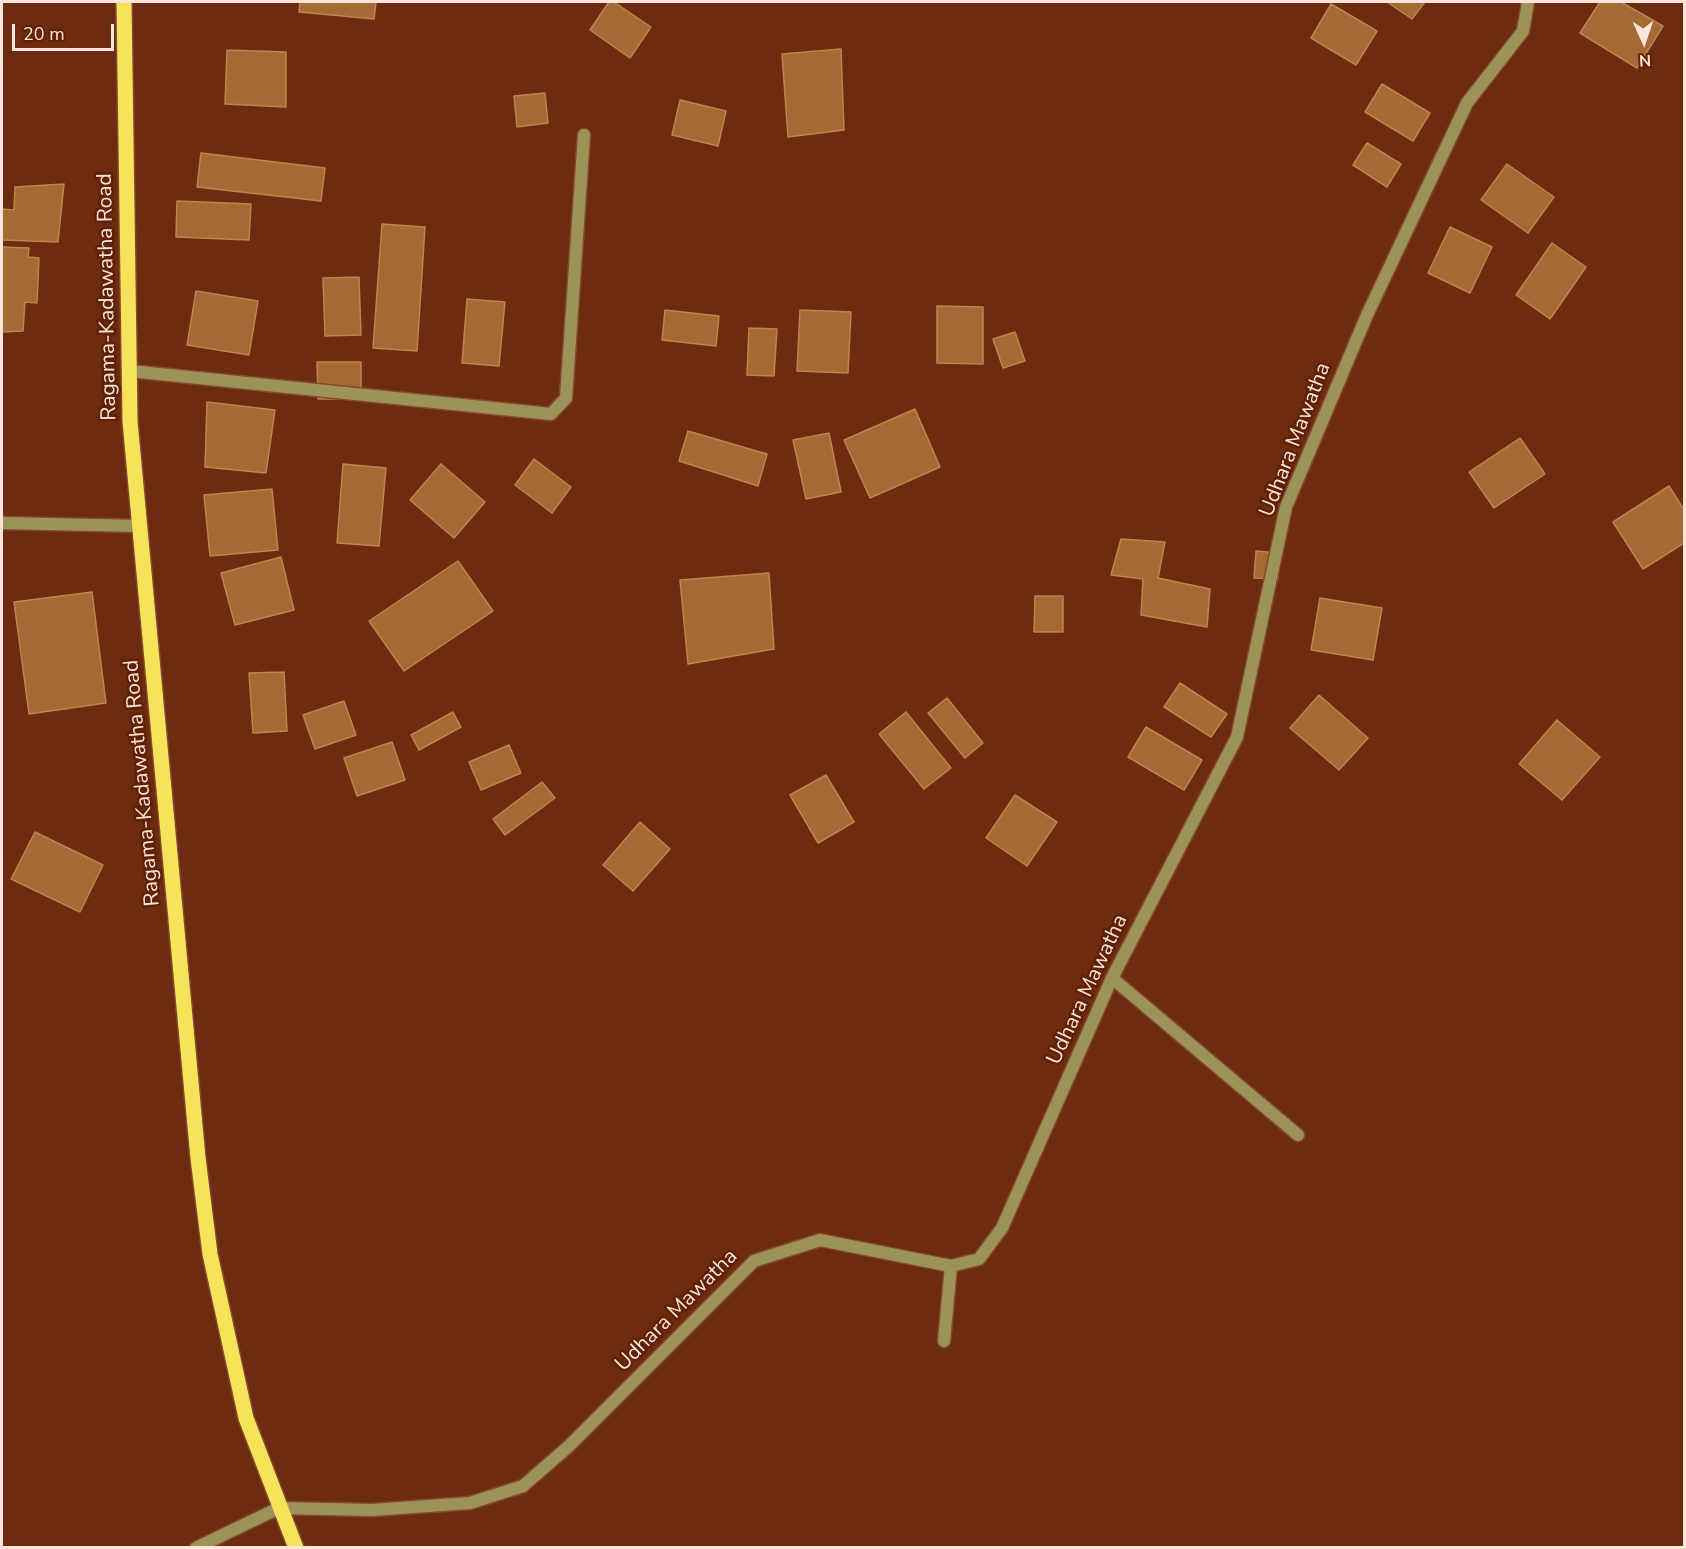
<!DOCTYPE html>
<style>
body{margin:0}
#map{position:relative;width:1686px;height:1549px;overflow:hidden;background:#6d2b0f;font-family:"Nunito Sans",sans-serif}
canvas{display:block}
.frame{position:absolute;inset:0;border:3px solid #fee5dc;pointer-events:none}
.north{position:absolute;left:1614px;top:12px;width:60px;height:60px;-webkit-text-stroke:4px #602002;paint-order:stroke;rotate:177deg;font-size:16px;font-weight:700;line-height:24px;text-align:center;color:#fee5dc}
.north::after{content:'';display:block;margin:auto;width:21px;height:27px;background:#fee5dc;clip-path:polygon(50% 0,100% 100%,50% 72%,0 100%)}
.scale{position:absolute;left:12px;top:24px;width:102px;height:27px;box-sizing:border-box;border:3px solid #fee5dc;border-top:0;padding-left:8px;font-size:18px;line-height:21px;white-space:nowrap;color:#fee5dc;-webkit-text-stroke:4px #602002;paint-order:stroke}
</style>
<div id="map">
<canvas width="1686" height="1549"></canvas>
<div class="frame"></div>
<div class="north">N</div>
<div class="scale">20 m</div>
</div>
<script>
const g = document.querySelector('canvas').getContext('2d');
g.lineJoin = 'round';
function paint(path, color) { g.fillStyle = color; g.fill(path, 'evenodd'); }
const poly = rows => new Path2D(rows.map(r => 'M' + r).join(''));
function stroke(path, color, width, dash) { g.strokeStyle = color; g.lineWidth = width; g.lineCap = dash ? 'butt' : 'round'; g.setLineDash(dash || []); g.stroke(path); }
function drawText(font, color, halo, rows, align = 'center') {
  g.font = font + ' "Nunito Sans",sans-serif'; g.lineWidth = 5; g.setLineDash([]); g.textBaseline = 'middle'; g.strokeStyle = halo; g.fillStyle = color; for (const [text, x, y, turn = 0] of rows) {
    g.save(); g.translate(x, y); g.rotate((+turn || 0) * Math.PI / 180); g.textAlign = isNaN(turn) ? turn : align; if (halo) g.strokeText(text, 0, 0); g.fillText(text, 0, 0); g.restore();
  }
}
const building = poly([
 [300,2,376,2,374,19,299,12,300,2],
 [609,2,614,2,651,27,630,58,590,30,609,2],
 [1387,2,1425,2,1412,19,1387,2],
 [1600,2,1621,2,1663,26,1637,68,1580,33,1600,2],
 [1331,4,1377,31,1356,65,1311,38,1331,4],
 [841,49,844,130,788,137,782,54,841,49],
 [227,50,286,52,286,107,225,104,227,50],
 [1382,84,1430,113,1413,141,1365,112,1382,84],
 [545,93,548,123,517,127,514,96,545,93],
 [680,100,726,111,718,146,672,135,680,100],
 [1367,143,1401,164,1387,187,1353,165,1367,143],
 [201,153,325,168,321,201,197,187,201,153],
 [1507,164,1554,197,1528,233,1481,200,1507,164],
 [64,184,58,242,2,240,2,209,14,210,15,187,64,184],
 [177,201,251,204,249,240,176,237,177,201],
 [382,224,425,227,417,351,373,348,382,224],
 [1450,227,1492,247,1470,293,1428,273,1450,227],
 [1552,243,1586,267,1550,319,1516,295,1552,243],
 [2,247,29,248,28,257,39,258,37,303,25,302,23,331,2,332,2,247],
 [359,277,361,335,325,336,323,278,359,277],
 [196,291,258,301,249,355,187,345,196,291],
 [467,299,505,302,499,366,462,363,467,299],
 [937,306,983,307,983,364,937,363,937,306],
 [665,310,719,316,716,346,662,340,665,310],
 [800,310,851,312,848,373,797,371,800,310],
 [749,328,777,329,774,376,747,375,749,328],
 [1015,332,1025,361,1003,368,993,339,1015,332],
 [317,362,361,362,361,399,318,399,317,362],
 [207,402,275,410,266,473,205,467,207,402],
 [915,409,940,467,870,498,844,440,915,409],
 [688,431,767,454,758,486,679,461,688,431],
 [829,433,841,492,806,499,793,440,829,433],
 [1520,438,1545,474,1494,508,1469,472,1520,438],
 [534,459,571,487,552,513,515,485,534,459],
 [343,464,386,468,379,546,337,543,343,464],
 [441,464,485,502,454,538,410,500,441,464],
 [1669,486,1684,510,1684,543,1643,569,1613,522,1669,486],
 [272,489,278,550,210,556,204,495,272,489],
 [1121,539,1165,542,1158,578,1210,589,1207,627,1141,615,1143,579,1111,575,1121,539],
 [1256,551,1280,553,1278,579,1254,578,1256,551],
 [281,557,294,610,235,625,221,573,281,557],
 [458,561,493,611,404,671,369,621,458,561],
 [769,573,774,649,688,664,680,580,769,573],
 [92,592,106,703,29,714,14,602,92,592],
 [1035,596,1063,596,1063,632,1034,632,1035,596],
 [1320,598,1382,608,1373,660,1311,650,1320,598],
 [284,672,287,731,253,733,249,673,284,672],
 [1180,683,1227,714,1211,737,1164,707,1180,683],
 [1319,695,1368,738,1339,770,1290,728,1319,695],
 [947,698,983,743,965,758,928,713,947,698],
 [344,701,356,735,315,749,303,715,344,701],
 [453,712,461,727,419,750,411,735,453,712],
 [906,712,951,768,924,789,879,734,906,712],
 [1557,720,1600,757,1562,800,1519,764,1557,720],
 [1146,727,1202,760,1184,790,1128,757,1146,727],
 [392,742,405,780,357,796,344,758,392,742],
 [509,745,521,773,481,790,469,762,509,745],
 [826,775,854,822,818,843,790,795,826,775],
 [542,782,555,798,505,835,493,819,542,782],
 [1015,795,1057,822,1027,866,986,838,1015,795],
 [640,822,670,849,633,891,603,865,640,822],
 [35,832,103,865,80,912,11,879,35,832]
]);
paint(building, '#a36a34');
stroke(building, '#c0844f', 1.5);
const street = poly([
 [130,371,551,414,566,398,584,135],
 [2,523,140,526],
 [1112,978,1298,1135],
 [944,1341,951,1266],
 [196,1548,279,1508,372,1510,470,1503,523,1486,569,1446,754,1261,820,1240,951,1266,979,1259,1002,1228,1112,978,1237,737,1286,507,1367,315,1467,103,1523,31,1528,2]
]);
const primary = poly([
 [124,2,130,421,198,1158,210,1254,246,1418,296,1548]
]);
stroke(street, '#844930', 15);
stroke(primary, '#844930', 18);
stroke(street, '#9c9457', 12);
stroke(primary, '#f6e35a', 15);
drawText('21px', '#fee5dc', '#602002', [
 ["Ragama-Kadawatha Road",108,297,-91],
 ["Udhara Mawatha",1296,440,-69],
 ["Ragama-Kadawatha Road",143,783,-95],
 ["Udhara Mawatha",1088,990,-65],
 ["Udhara Mawatha",677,1311,-45]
]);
</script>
